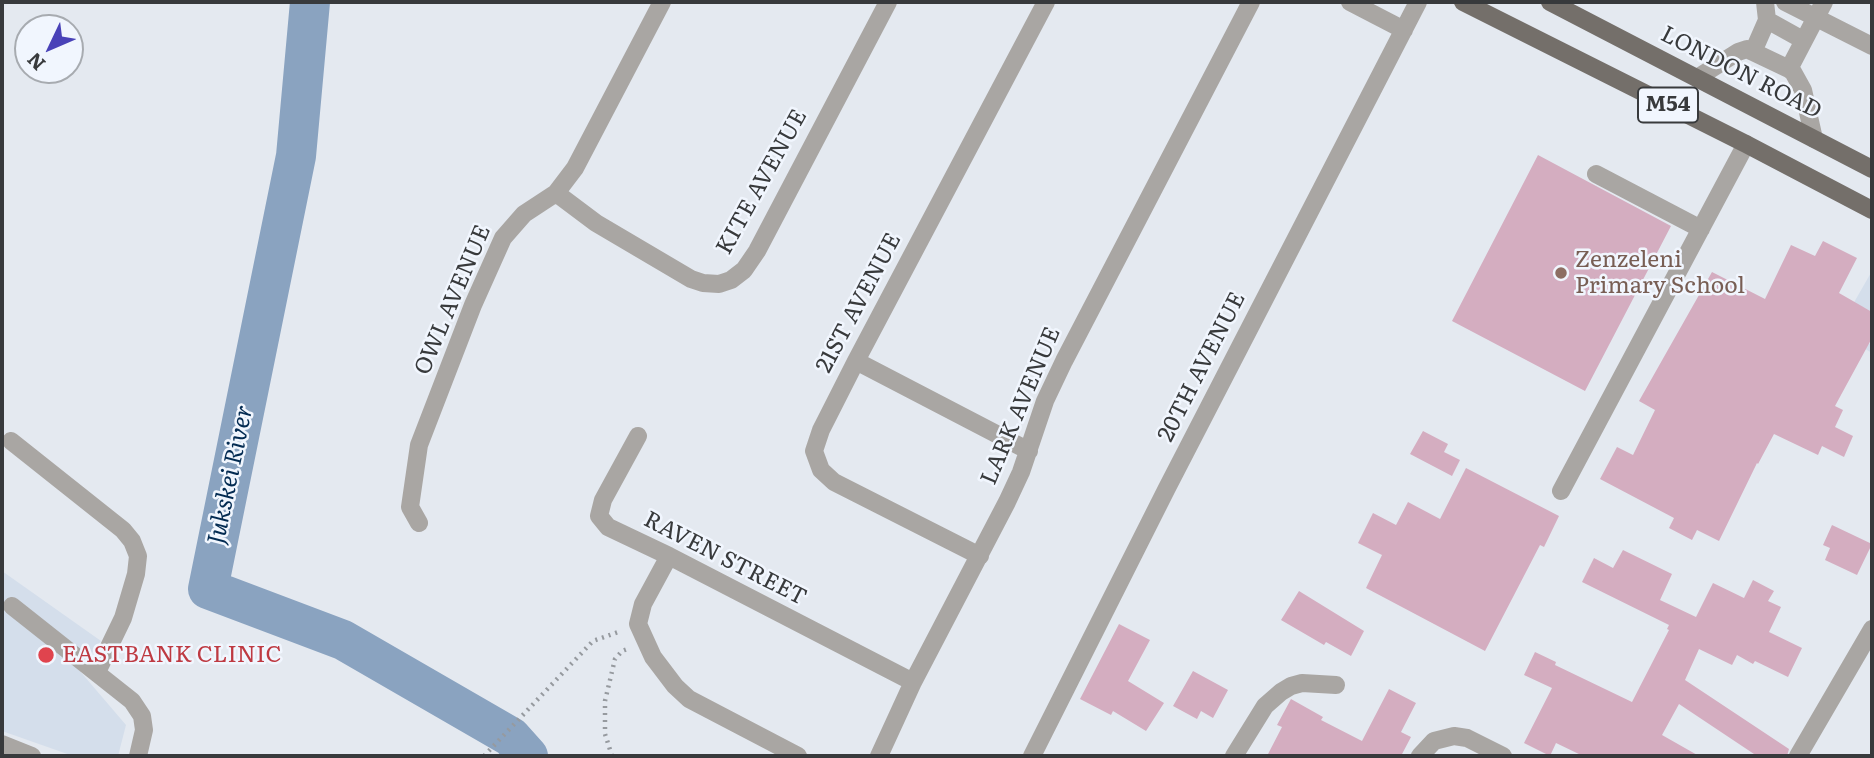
<!DOCTYPE html>
<style>
body{margin:0}
#map{position:relative;width:1874px;height:758px;overflow:hidden;background:#e4e9f0;font-family:Literata,serif}
canvas{display:block}
.frame{position:absolute;inset:0;border:4px solid #383a3c;pointer-events:none}
.north{position:absolute;left:14px;top:14px;width:70px;height:70px;box-sizing:border-box;background:#f1f6fe;border:2px solid #a7abb0;border-radius:50%;rotate:226deg;font-size:19px;font-weight:700;line-height:28px;text-align:center;color:#383a3c}
.north::after{content:'';display:block;margin:auto;width:24px;height:32px;background:#4942b8;clip-path:polygon(50% 0,100% 100%,50% 72%,0 100%)}
</style>
<div id="map">
<canvas width="1874" height="758"></canvas>
<div class="frame"></div>
<div class="north">N</div>
</div>
<script>
const g = document.querySelector('canvas').getContext('2d');
g.lineJoin = 'round';
function paint(path, color) { g.fillStyle = color; g.fill(path, 'evenodd'); }
const poly = rows => new Path2D(rows.map(r => 'M' + r).join(''));
function stroke(path, color, width, dash) { g.strokeStyle = color; g.lineWidth = width; g.lineCap = dash ? 'butt' : 'round'; g.setLineDash(dash || []); g.stroke(path); }
function drawText(font, color, halo, rows, align = 'center') {
  g.font = font + ' Literata,serif'; g.lineWidth = 5; g.setLineDash([]); g.textBaseline = 'middle'; g.strokeStyle = halo; g.fillStyle = color; for (const [text, x, y, turn = 0] of rows) {
    g.save(); g.translate(x, y); g.rotate((+turn || 0) * Math.PI / 180); g.textAlign = isNaN(turn) ? turn : align; if (halo) g.strokeText(text, 0, 0); g.fillText(text, 0, 0); g.restore();
  }
}
paint(poly([
 [1872,271,1872,312,1863,307,1851,333,1872,345,1872,353,1837,332],
 [2,571,101,641,79,670,126,725,118,756,73,756,2,731]
]), '#d4deeb');
stroke(poly([
 [310,2,296,156,208,589,343,640,511,737,528,756]
]), '#8aa3c0', 40);
paint(poly([
 [1538,155,1671,226,1585,391,1452,321],
 [1823,241,1857,258,1839,293,1872,312,1872,338,1835,406,1843,410,1835,427,1853,436,1844,457,1822,446,1818,455,1774,434,1758,464,1757,463,1719,541,1697,530,1692,540,1669,528,1674,518,1600,479,1617,447,1633,455,1655,410,1639,401,1712,272,1765,299,1791,245,1815,256],
 [1423,431,1448,444,1444,452,1460,460,1452,476,1410,454],
 [1466,468,1559,516,1544,547,1540,545,1485,651,1366,588,1382,555,1358,543,1373,513,1396,525,1408,502,1440,519],
 [1832,525,1872,544,1857,575,1825,560,1830,548,1823,545],
 [1623,550,1672,574,1660,600,1696,617,1713,583,1744,598,1753,580,1774,591,1768,601,1781,607,1769,632,1802,648,1788,677,1755,661,1753,664,1737,655,1732,665,1699,649,1685,680,1789,749,1787,756,1757,756,1679,704,1662,735,1699,756,1583,756,1556,743,1550,756,1524,743,1552,688,1524,675,1535,652,1556,662,1555,665,1632,702,1669,630,1667,629,1669,625,1582,582,1594,558,1613,568],
 [1299,591,1364,631,1351,656,1326,642,1324,645,1281,620],
 [1119,624,1150,640,1128,681,1164,703,1146,731,1113,711,1111,715,1080,699],
 [1193,671,1228,690,1213,718,1201,711,1197,719,1173,706],
 [1389,689,1416,703,1401,732,1411,737,1401,756,1267,756,1282,727,1277,725,1291,699,1323,717,1321,720,1362,741]
]), '#d4adc0');
stroke(poly([
 [484,756,593,641,621,631],
 [612,756,605,734,605,701,615,659,622,651,630,648]
]), '#969a9f', 4.5, [2, 5]);
stroke(poly([
 [1350,2,1404,30],
 [1785,2,1872,46],
 [1767,20,1803,40],
 [1753,52,1767,20,1765,2],
 [1789,69,1824,2],
 [1697,78,1738,52,1747,49,1789,69,1793,72,1803,90,1814,139],
 [1596,174,1701,229],
 [556,193,596,223,691,279,703,283,719,284,731,280,744,270,757,251,888,2],
 [856,361,1029,451],
 [638,436,603,500,599,516,608,527,669,556,913,682],
 [11,441,123,530,132,541,138,556,136,574,123,618,97,672],
 [1561,491,1746,144],
 [419,523,410,507,419,445,473,305,503,238,524,214,556,193,575,168,662,2],
 [669,556,643,604,638,624,653,657,675,686,689,699,798,756],
 [980,556,834,482,821,470,814,451,821,430,856,361,1046,2],
 [12,606,132,701,142,716,144,730,138,756],
 [2,744,32,756],
 [879,756,913,682,1007,502,1021,472,1045,401,1064,361,1251,2],
 [1032,756,1167,488,1418,2],
 [1234,756,1265,706,1281,692,1291,686,1302,683,1336,685],
 [1420,756,1434,741,1454,736,1467,738,1503,756],
 [1798,756,1872,629]
]), '#a9a6a3', 18);
stroke(poly([
 [1463,2,1746,144,1872,210],
 [1550,2,1872,169]
]), '#746f6a', 18);
for (const [x, y, r, color] of [
 [1561,273,7,"#8d6e63"],
 [46,655,9,"#e0444e"]
]) { const dot = new Path2D(); dot.arc(x, y, r, 0, 2 * Math.PI); g.fillStyle = color; g.fill(dot); stroke(dot, '#f1f6fe', 2.5); }
for (const [x, y, w] of [
 [1668,105,60]
]) { const box = new Path2D(); box.roundRect(x - w / 2, y - 17.5, w, 35, 5); g.fillStyle = '#f1f6fe'; g.fill(box); stroke(box, '#383a3c', 2); }
drawText('bold 21px', '#383a3c', null, [
 ["M54",1668,105]
]);
drawText('23px', '#383a3c', '#f1f6fe', [
 ["LONDON ROAD",1741,73,27],
 ["KITE AVENUE",762,182,-61],
 ["OWL AVENUE",453,300,-67],
 ["21ST AVENUE",859,303,-62],
 ["20TH AVENUE",1202,367,-63],
 ["LARK AVENUE",1021,406,-67],
 ["RAVEN STREET",725,559,27]
]);
drawText('23px', '#785e54', '#f1f6fe', [
 ["Zenzeleni",1575,260],
 ["Primary School",1575,286]
], 'left');
drawText('23px', '#be3a42', '#f1f6fe', [
 ["EASTBANK CLINIC",62,655]
], 'left');
drawText('italic 24px', '#032b52', '#f1f6fe', [
 ["Jukskei River",231,475,-78]
]);
</script>
